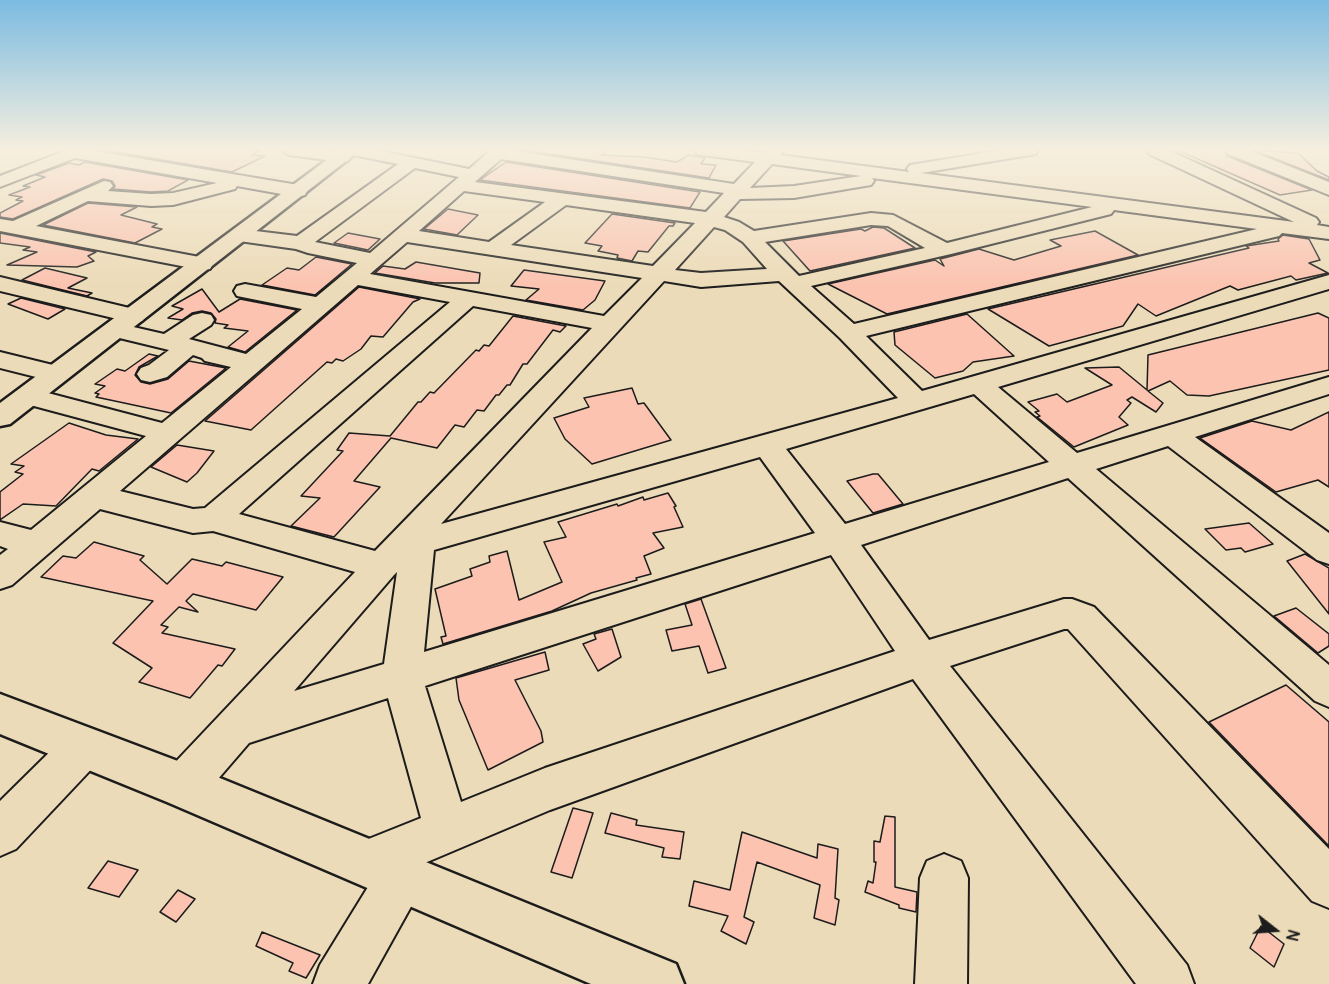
<!DOCTYPE html>
<style>
body{margin:0}
#map{position:relative;width:1329px;height:984px;overflow:hidden;background:#ecdbb8;font-family:Pangolin,sans-serif}
canvas{display:block}
.north{position:absolute;left:1245px;top:900px;width:60px;height:60px;-webkit-text-stroke:4px #ecdbb8;paint-order:stroke;rotate:107deg;font-size:16px;font-weight:700;line-height:24px;text-align:center;color:#1c1c1c}
.north::after{content:'';display:block;margin:auto;width:21px;height:27px;background:#1c1c1c;clip-path:polygon(50% 0,100% 100%,50% 72%,0 100%)}
</style>
<div id="map">
<canvas width="1329" height="984"></canvas>
<div class="north">N</div>
</div>
<script>
const g = document.querySelector('canvas').getContext('2d');
g.lineJoin = 'round';
function paint(path, color) { g.fillStyle = color; g.fill(path, 'evenodd'); }
const poly = rows => new Path2D(rows.map(r => 'M' + r).join(''));
function stroke(path, color, width, dash) { g.strokeStyle = color; g.lineWidth = width; g.lineCap = dash ? 'butt' : 'round'; g.setLineDash(dash || []); g.stroke(path); }
const building = poly([
 [113,150,260,150,252,155,265,156,232,172,110,151,113,150],
 [523,150,607,150,601,155,644,157,677,162,688,155,705,158,701,164,716,165,709,178,523,150],
 [1177,150,1224,150,1227,156,1312,190,1280,195,1177,150],
 [1253,150,1298,153,1317,171,1329,177,1329,180,1253,150],
 [85,162,188,180,168,191,151,192,113,189,115,186,112,181,103,179,13,219,0,217,0,213,23,201,16,200,22,197,9,195,30,187,23,186,45,177,36,175,69,163,79,165,85,162],
 [506,162,700,192,690,208,480,180,506,162],
 [88,203,137,207,121,215,157,224,152,227,162,229,135,243,43,225,88,203],
 [448,209,478,215,457,235,424,229,448,209],
 [612,214,675,223,673,226,669,226,648,252,638,251,632,261,617,258,618,255,598,251,602,246,585,243,612,214],
 [873,227,884,228,915,248,810,271,783,241,861,229,865,231,873,227],
 [1095,231,1138,255,887,314,828,284,935,260,944,266,940,259,979,249,1014,260,1061,246,1050,240,1095,231],
 [0,233,96,252,88,256,94,261,77,267,7,265,37,252,23,250,30,247,0,243,0,233],
 [348,233,380,239,368,250,334,243,348,233],
 [1283,235,1309,239,1320,260,1309,263,1328,273,1296,280,1291,276,1238,290,1230,286,1156,316,1138,304,1123,326,1049,346,988,309,1249,248,1246,246,1279,241,1278,239,1283,235],
 [316,257,352,264,315,295,262,285,287,268,299,270,316,257],
 [416,262,480,273,479,283,435,283,375,273,383,266,405,269,416,262],
 [45,268,87,278,68,288,92,293,87,296,22,280,45,268],
 [524,270,605,281,595,300,583,310,526,300,539,289,511,286,524,270],
 [359,287,420,299,413,302,383,337,371,336,361,349,343,361,336,359,332,363,327,362,251,430,205,421,359,287],
 [202,289,219,312,240,299,297,310,245,352,228,347,248,331,224,328,228,325,215,323,216,319,211,313,202,311,192,313,182,320,168,318,183,309,172,306,202,289],
 [21,298,65,309,48,319,8,304,21,298],
 [1318,313,1329,318,1329,370,1209,396,1187,395,1170,381,1148,391,1163,403,1156,412,1132,397,1127,400,1131,403,1119,417,1128,425,1074,447,1037,417,1040,416,1035,412,1039,411,1028,402,1057,394,1067,402,1112,385,1085,368,1119,367,1147,390,1148,355,1318,313],
 [967,314,1014,356,973,362,963,371,935,378,895,345,894,332,967,314],
 [513,316,566,326,560,332,553,330,527,364,523,364,510,385,507,385,499,395,496,395,484,411,477,410,464,427,455,425,437,448,391,438,354,481,380,487,334,537,291,526,320,498,301,496,343,451,337,450,349,433,390,436,418,402,421,402,430,392,434,393,476,350,479,351,484,345,489,346,513,316],
 [149,354,158,356,139,367,135,375,141,382,150,384,168,379,189,361,226,368,171,413,96,397,99,394,95,393,105,386,95,384,117,369,125,371,149,354],
 [632,388,638,404,644,403,671,440,592,464,565,439,554,418,589,407,584,398,632,388],
 [1329,412,1329,487,1318,480,1276,492,1200,438,1252,421,1291,430,1329,412],
 [69,423,106,435,138,439,99,471,92,469,56,506,23,504,0,520,0,492,23,474,15,472,24,466,11,464,69,423],
 [177,445,214,451,197,473,187,482,151,467,177,445],
 [873,474,878,474,903,504,873,513,847,481,873,474],
 [668,493,676,506,674,507,683,527,653,533,664,548,644,556,651,574,636,578,637,580,591,593,552,611,443,644,441,637,446,636,435,589,472,576,470,569,490,562,489,556,507,551,519,600,562,582,544,542,566,537,558,522,617,504,618,506,643,497,644,500,668,493],
 [1249,523,1273,544,1245,552,1241,548,1226,550,1205,529,1249,523],
 [94,542,144,556,140,560,167,584,192,559,222,566,226,562,283,577,256,610,193,594,186,601,198,612,179,607,161,625,168,627,162,633,235,649,222,666,218,665,190,698,139,682,152,668,113,643,153,601,41,577,63,556,76,558,94,542],
 [1305,554,1329,568,1329,614,1287,561,1305,554],
 [701,599,726,668,708,673,699,646,672,651,666,630,692,625,685,604,701,599],
 [1296,608,1329,634,1329,646,1318,653,1274,616,1296,608],
 [612,629,621,657,598,671,583,644,596,639,594,634,612,629],
 [545,652,549,670,515,680,541,731,543,742,488,770,459,700,456,678,545,652],
 [1286,685,1329,722,1329,846,1209,722,1286,685],
 [573,808,593,813,572,878,551,872,573,808],
 [611,813,637,820,636,825,684,832,680,859,662,857,664,848,605,833,611,813],
 [885,816,895,817,895,887,917,892,916,912,899,908,899,905,865,892,868,881,873,883,876,862,874,862,874,841,880,842,885,816],
 [742,832,817,858,818,844,838,849,835,898,839,900,835,925,814,918,820,885,757,862,744,917,754,922,746,944,721,931,728,916,689,906,694,881,730,890,742,832],
 [108,861,138,870,119,897,88,888,108,861],
 [178,890,195,899,176,922,160,912,178,890],
 [1261,926,1284,944,1274,967,1250,948,1261,926],
 [262,932,320,955,306,978,289,971,293,963,256,946,262,932]
]);
paint(building, '#fbc3b0');
stroke(building, '#1c1c1c', 1.5);
const minor = poly([
 [67,150,89,150,298,185,305,187,307,191,305,195,298,197,237,186,235,189,173,205,151,206,88,201,36,226,210,259,213,264,210,269,202,270,0,231,0,219,13,221,104,181,110,182,113,186,108,191,151,194,173,193,217,183,75,158,0,187,0,176,67,150],
 [281,150,324,150,348,153,346,150,376,150,469,169,491,150,509,150,734,184,755,162,703,155,697,154,695,150,738,150,764,153,767,150,784,150,780,155,909,172,907,169,910,165,916,164,1002,150,1038,150,1036,154,1030,155,921,173,1294,222,1149,154,1147,150,1168,150,1316,218,1319,222,1317,225,1329,227,1329,239,1282,233,1279,236,866,336,922,391,1329,275,1329,289,998,387,1077,453,1329,377,1329,394,1195,437,1329,533,1329,564,1317,560,1168,446,1096,469,1329,665,1329,707,1315,701,1068,478,861,545,929,640,1064,599,1072,599,1094,607,1329,849,1329,908,1312,901,1068,629,1064,629,950,666,1187,965,1194,984,1136,984,913,679,550,810,420,865,425,877,418,894,368,984,313,984,320,965,368,887,351,880,344,863,351,846,421,818,388,698,249,743,199,801,183,808,167,801,161,786,167,771,355,572,213,531,193,533,100,509,12,585,0,589,0,555,8,549,0,546,0,522,31,530,146,436,19,402,15,396,19,390,29,388,162,423,231,367,205,361,202,358,193,355,167,377,150,382,141,380,137,374,141,368,149,365,169,350,107,335,104,330,107,325,116,323,164,334,193,315,202,313,211,315,214,320,211,325,189,339,246,354,302,309,237,296,234,291,237,286,245,284,316,297,357,263,308,253,296,249,239,241,232,239,229,235,232,231,239,229,297,236,398,164,348,154,351,157,348,161,342,162,289,155,281,150],
 [501,159,724,193,706,212,475,182,501,159],
 [772,164,861,176,794,186,750,188,772,164],
 [415,168,459,177,370,253,315,242,415,168],
 [872,178,1092,207,947,243,893,215,871,213,754,231,739,222,724,217,740,199,794,198,865,186,871,185,874,181,872,178],
 [464,191,545,202,489,242,419,231,464,191],
 [566,205,695,223,653,266,511,245,566,205],
 [1114,210,1257,229,854,324,811,286,951,254,1111,214,1114,210],
 [871,225,888,226,925,248,799,276,765,242,871,225],
 [714,227,725,230,743,242,767,269,701,273,675,270,714,227],
 [407,242,492,255,642,278,604,316,370,274,407,242],
 [664,281,701,287,779,281,840,338,898,398,441,524,664,281],
 [358,285,450,302,205,508,193,509,120,491,358,285],
 [473,306,592,328,375,551,239,514,473,306],
 [974,394,1049,462,845,524,786,449,974,394],
 [760,457,815,533,424,652,434,550,760,457],
 [831,555,895,651,545,768,461,802,425,686,831,555],
 [397,572,384,664,294,691,394,575,397,572],
 [1226,150,1248,150,1329,182,1329,195,1228,154,1226,150],
 [0,277,142,311,146,316,142,321,134,323,0,291,0,277],
 [0,352,65,368,69,374,65,380,56,382,0,368,0,352],
 [84,727,99,733,105,747,99,761,16,849,0,856,0,801,69,733,84,727],
 [944,854,961,861,968,878,967,984,915,984,920,878,927,861,944,854]
]);
const major = poly([
 [340,150,360,150,10,424,0,426,0,403,340,150],
 [0,694,183,763,676,964,684,984,591,984,167,802,0,734,0,694]
]);
stroke(minor, '#1c1c1c', 4);
stroke(major, '#1c1c1c', 5);
paint(minor, '#ecdbb8');
paint(major, '#ecdbb8');
const sky = g.createLinearGradient(0, 0, 0, 287);
sky.addColorStop(0, '#7bbbe1');
sky.addColorStop(0.52, '#f6efdf');
sky.addColorStop(1, '#f6efdf00');
g.fillStyle = sky;
g.fillRect(0, 0, 1329, 287);
</script>
